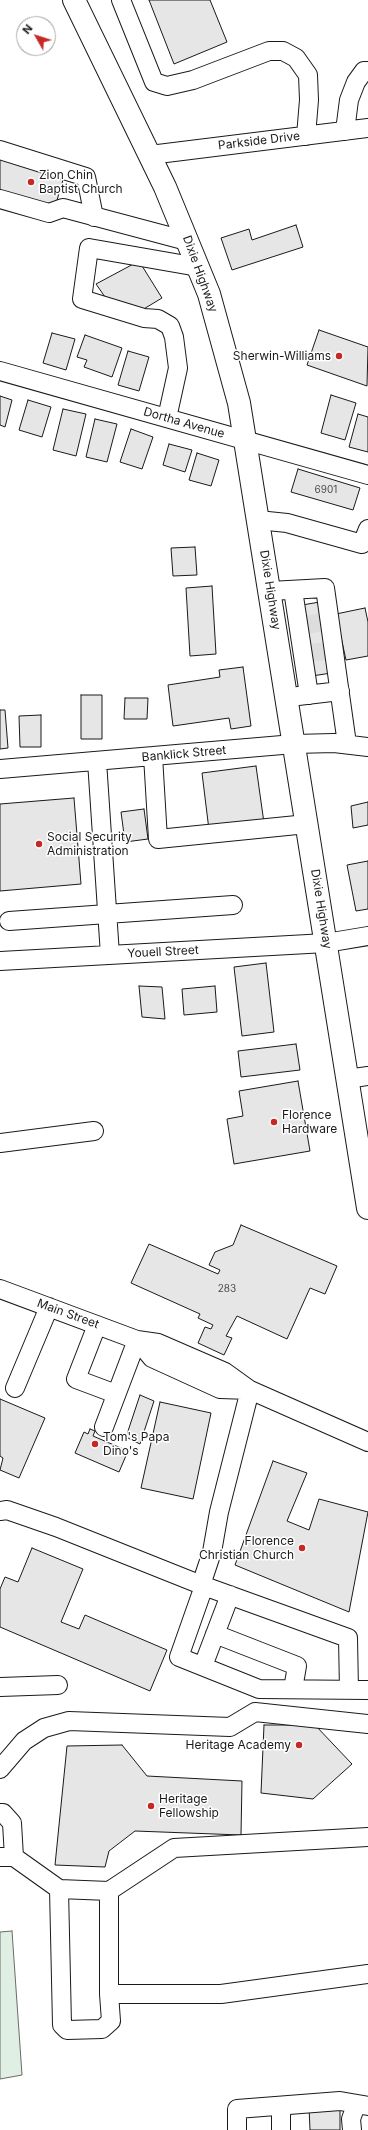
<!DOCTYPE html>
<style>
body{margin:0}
#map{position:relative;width:368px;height:2130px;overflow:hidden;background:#fff;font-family:Inter,sans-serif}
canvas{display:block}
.north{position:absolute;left:16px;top:16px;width:40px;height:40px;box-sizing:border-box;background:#fff;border:1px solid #a3a3a3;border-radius:50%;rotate:309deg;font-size:11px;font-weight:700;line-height:16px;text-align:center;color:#1a1a1a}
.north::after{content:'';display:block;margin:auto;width:14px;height:18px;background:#c62828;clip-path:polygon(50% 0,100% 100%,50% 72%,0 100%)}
</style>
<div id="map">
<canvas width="368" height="2130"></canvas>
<div class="north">N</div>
</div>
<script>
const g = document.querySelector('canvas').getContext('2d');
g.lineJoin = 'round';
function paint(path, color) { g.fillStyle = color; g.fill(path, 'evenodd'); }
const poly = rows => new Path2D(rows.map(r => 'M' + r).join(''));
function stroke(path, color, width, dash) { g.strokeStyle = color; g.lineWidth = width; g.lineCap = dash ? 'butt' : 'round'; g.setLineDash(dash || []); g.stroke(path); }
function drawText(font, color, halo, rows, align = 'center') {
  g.font = font + ' Inter,sans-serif'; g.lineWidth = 3; g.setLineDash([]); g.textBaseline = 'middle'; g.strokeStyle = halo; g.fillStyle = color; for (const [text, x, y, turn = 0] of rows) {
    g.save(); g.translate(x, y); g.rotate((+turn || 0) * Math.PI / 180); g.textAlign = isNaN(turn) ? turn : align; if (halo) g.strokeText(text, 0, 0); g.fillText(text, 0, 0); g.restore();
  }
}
const green = poly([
 [12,1931,22,2075,0,2079,0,1932,12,1931]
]);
paint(green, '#e0efe3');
stroke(green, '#6a6a6a', 1);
const building = poly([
 [149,0,210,0,227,42,174,64,149,0],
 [0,154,65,173,55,207,0,191,0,154],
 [296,225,303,247,232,270,221,238,249,229,252,240,296,225],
 [139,261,162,298,142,310,112,307,96,284,139,261],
 [319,330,368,347,367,386,307,365,319,330],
 [52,333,75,339,66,370,43,363,52,333],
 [85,335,122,348,112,377,84,367,87,360,77,357,85,335],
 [128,351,149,357,139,391,118,385,128,351],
 [331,395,356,403,345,440,321,433,331,395],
 [0,396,12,400,5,427,0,425,0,396],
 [28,400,51,407,42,437,19,430,28,400],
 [63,409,86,414,76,456,53,450,63,409],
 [358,414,368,417,368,452,349,447,358,414],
 [95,419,117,424,107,462,86,457,95,419],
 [131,429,153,437,142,469,120,462,131,429],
 [169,444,192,450,185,472,163,465,169,444],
 [197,453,219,460,211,486,189,480,197,453],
 [298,469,360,488,353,510,291,492,298,469],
 [195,547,197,575,173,576,171,548,195,547],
 [212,586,216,654,190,656,186,588,212,586],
 [320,602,331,673,312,676,302,605,320,602],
 [365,608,368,622,368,656,346,660,336,614,365,608],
 [243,667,251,726,231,729,229,718,173,726,168,685,220,677,219,670,243,667],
 [81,695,102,695,102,739,81,739,81,695],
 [125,698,148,698,147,719,124,719,125,698],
 [0,710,5,710,8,748,0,749,0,710],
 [41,715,41,747,20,747,19,716,41,715],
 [256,766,264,823,209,830,202,773,256,766],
 [74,798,81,884,0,891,0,804,74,798],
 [368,802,368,825,353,828,351,806,368,802],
 [144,809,148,839,125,842,121,812,144,809],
 [368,861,368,909,356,911,347,865,368,861],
 [266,963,274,1032,242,1036,234,967,266,963],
 [139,986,162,987,165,1019,142,1017,139,986],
 [215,986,217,1012,184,1015,182,989,215,986],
 [296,1044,300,1070,241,1077,238,1051,296,1044],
 [298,1081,310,1151,234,1164,227,1119,243,1116,239,1091,298,1081],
 [241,1225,337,1266,325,1294,310,1288,287,1339,237,1316,226,1336,232,1338,224,1355,198,1343,205,1327,211,1329,213,1325,198,1318,200,1314,131,1283,149,1244,218,1274,220,1270,209,1265,215,1252,233,1245,241,1225],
 [140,1395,154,1401,140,1444,126,1437,140,1395],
 [0,1399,45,1418,19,1478,0,1470,3,1458,0,1456,0,1399],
 [160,1402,211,1413,193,1499,141,1488,160,1402],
 [90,1429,95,1431,93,1436,128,1451,119,1472,75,1453,84,1432,88,1434,90,1429],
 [273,1461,307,1473,287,1521,309,1530,319,1499,368,1512,349,1612,235,1565,273,1461],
 [32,1548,83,1569,61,1622,79,1629,85,1615,167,1650,150,1691,0,1627,0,1589,5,1577,18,1582,32,1548],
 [264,1725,315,1725,352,1764,313,1799,261,1793,264,1725],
 [122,1745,147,1776,242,1781,241,1835,135,1831,109,1851,105,1867,55,1865,67,1746,122,1745],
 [340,2105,340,2130,310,2130,309,2107,340,2105]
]);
paint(building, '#e6e6e6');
stroke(building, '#1a1a1a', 1);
stroke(poly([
 [305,625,323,622],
 [309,653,327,651]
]), '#ddd', 18, [18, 9]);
const minor = poly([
 [121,0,154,82,167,86,193,80,269,51,283,51,296,58,308,75,309,100,306,136],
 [345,131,349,100,356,82,364,71,368,71],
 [0,150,86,177,94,217],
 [150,155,368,128],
 [0,199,49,213,63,208,187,241],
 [0,371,368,475],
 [167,418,178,368,174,337,170,326,158,319,144,318,82,299,89,248,198,267],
 [258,520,287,523,362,544,368,529],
 [293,590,309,695],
 [270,591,325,588,347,744],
 [298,696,340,691],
 [153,756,158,839,307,824],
 [97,761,110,955],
 [0,769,294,744,334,743,368,747],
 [9,921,233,905],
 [0,961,326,943,368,936],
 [347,1079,368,1076],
 [0,1143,94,1131],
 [0,1289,137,1340,158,1343,225,1372,250,1390,368,1442],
 [97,1325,76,1379,116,1394],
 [137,1340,152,1358,220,1389,250,1390],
 [15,1388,49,1307],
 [104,1427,137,1340],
 [0,1511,7,1510,56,1527,204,1586,179,1657,259,1689,368,1690],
 [201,1585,212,1552,219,1512,250,1390],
 [204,1586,348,1638,349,1690],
 [215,1634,297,1666,293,1689],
 [203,1666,230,1595],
 [0,1687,58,1685],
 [0,1769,24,1741,44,1728,69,1721,230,1727,255,1712,368,1724],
 [0,1813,3,1813,12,1823,14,1857],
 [0,1857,14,1857,59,1889,109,1891,174,1848,368,1837],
 [59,1889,62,2025,67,2030,102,2029,111,2021,109,1994,109,1891],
 [109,1994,221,1994,368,1974],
 [281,2106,281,2130],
 [237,2130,237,2109,340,2101,368,2106],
 [352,2130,351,2119,356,2105]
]);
const major = poly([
 [74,0,165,187,209,294,239,403,368,1208]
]);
stroke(minor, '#1a1a1a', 20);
stroke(major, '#1a1a1a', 24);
stroke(minor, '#fff', 18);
stroke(major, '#fff', 22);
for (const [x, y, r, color] of [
 [31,182,4,"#c62828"],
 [339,356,4,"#c62828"],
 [39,844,4,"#c62828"],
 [274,1122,4,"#c62828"],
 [95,1444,4,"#c62828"],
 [302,1548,4,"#c62828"],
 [299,1745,4,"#c62828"],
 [151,1806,4,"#c62828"]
]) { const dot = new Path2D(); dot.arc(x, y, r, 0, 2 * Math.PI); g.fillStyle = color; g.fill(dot); stroke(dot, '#fff', 1.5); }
drawText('10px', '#4d4d4d', null, [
 ["6901",326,490],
 ["283",227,1289]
]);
drawText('12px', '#1a1a1a', '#fff', [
 ["Parkside Drive",259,141,-7],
 ["Dixie Highway",200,274,70],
 ["Dortha Avenue",184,423,16],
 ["Dixie Highway",270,590,81],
 ["Banklick Street",184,754,-5],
 ["Dixie Highway",321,909,81],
 ["Youell Street",163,952,-3],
 ["Main Street",68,1314,20]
]);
drawText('12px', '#1a1a1a', '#fff', [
 ["Zion Chin",39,175],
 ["Baptist Church",39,189],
 ["Sherwin-Williams",331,356,"right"],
 ["Social Security",47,837],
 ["Administration",47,851],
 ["Florence",282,1115],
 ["Hardware",282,1129],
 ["Tom's Papa",103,1437],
 ["Dino's",103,1451],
 ["Florence",294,1541,"right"],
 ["Christian Church",294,1555,"right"],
 ["Heritage Academy",291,1745,"right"],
 ["Heritage",159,1799],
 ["Fellowship",159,1813]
], 'left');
</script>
